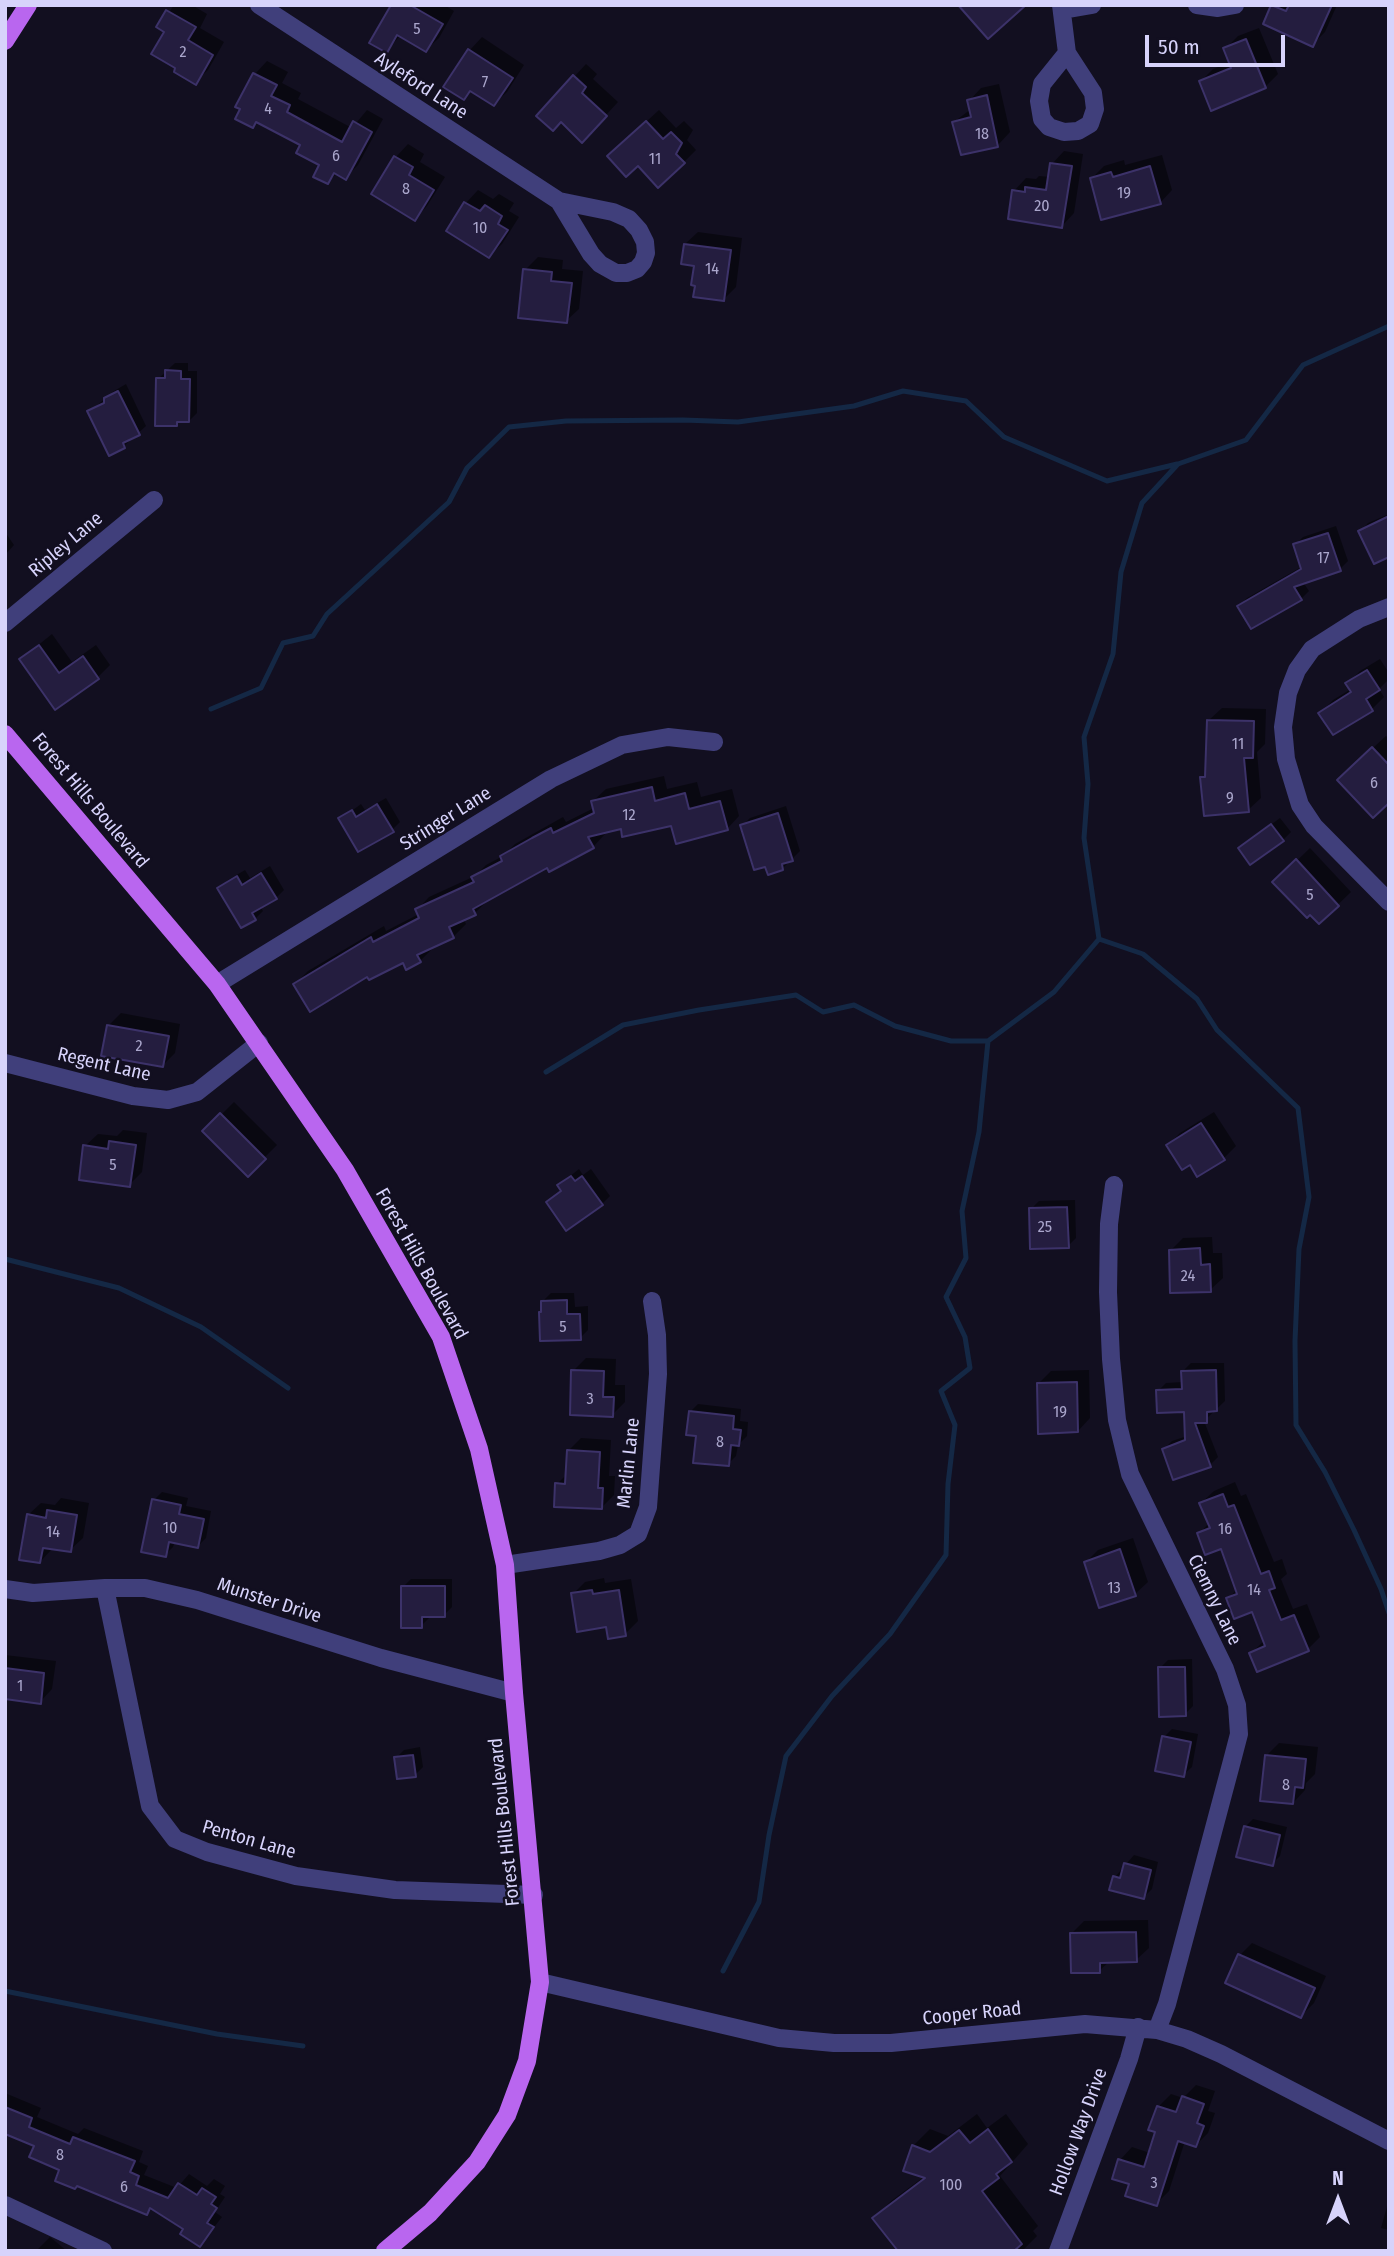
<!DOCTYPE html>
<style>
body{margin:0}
#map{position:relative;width:1394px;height:2256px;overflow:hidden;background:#120f20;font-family:"Fira Sans Condensed",sans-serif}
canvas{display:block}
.frame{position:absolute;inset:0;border:7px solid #d7d3fb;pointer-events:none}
.north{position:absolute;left:1303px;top:2165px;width:70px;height:70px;-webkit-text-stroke:5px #120f20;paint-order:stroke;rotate:0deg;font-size:19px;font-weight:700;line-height:28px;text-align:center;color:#d7d3fb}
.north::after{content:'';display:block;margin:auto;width:24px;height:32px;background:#d7d3fb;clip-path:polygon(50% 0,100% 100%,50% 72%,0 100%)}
.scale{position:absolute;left:1145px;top:35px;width:140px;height:32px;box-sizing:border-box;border:4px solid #d7d3fb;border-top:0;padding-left:9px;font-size:21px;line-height:24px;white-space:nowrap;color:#d7d3fb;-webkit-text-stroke:5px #120f20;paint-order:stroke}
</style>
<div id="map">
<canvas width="1394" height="2256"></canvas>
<div class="frame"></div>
<div class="north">N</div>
<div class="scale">50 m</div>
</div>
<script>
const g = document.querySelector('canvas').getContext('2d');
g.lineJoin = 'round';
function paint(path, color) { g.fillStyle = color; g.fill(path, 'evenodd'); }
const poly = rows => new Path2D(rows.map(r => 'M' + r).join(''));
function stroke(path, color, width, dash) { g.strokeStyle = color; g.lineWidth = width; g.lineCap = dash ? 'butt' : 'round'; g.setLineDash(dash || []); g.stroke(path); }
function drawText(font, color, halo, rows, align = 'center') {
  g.font = font + ' "Fira Sans Condensed",sans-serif'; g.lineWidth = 5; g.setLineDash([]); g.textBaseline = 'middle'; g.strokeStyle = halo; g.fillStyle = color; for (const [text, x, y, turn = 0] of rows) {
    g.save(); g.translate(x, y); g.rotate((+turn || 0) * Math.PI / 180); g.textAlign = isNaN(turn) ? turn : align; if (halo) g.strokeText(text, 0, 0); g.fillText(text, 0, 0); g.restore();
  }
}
paint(poly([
 [174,5,192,5,207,14,200,28,224,42,208,70,195,82,166,31,159,27],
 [393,5,444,5,454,11,439,38,426,50,401,35,386,51],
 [1273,5,1337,5,1325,32,1312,45,1265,23],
 [1259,28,1278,74,1265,87,1201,81,1213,69,1231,62,1225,49,1238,36],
 [482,37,524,65,507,92,494,104,472,90,464,98,445,86,470,50],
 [267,61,288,72,282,83,301,93,298,99,352,128,367,110,383,119,358,165,346,177,337,173,328,182,322,165,302,144,257,121,253,126,242,108,238,106,255,74],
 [586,64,597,74,593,79,618,102,595,127,574,77],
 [999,84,1010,132,998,145,962,153,954,122,971,109,969,101,981,88],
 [659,110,676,128,684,121,693,130,687,140,696,150,684,162,622,144],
 [408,144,424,154,420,162,445,177,427,206,415,219,373,193,396,157],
 [1064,151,1083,154,1074,213,1062,226,1014,191,1026,178,1036,179,1039,176,1050,177,1052,164],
 [1162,155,1172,190,1160,203,1092,178,1104,166,1124,160,1125,165],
 [478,190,493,199,499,194,514,203,509,211,519,217,502,244,489,256,448,230,466,203],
 [698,232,742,238,736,287,723,300,685,244],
 [538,257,563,260,562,269,583,271,579,309,566,321,525,270],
 [175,363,188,363,188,371,197,371,197,413,189,421,180,421,176,425,158,379],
 [126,384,146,426,124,446,89,412,114,391],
 [1389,514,1389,555,1361,531,1368,523],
 [1336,526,1348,561,1340,569,1303,582,1309,591,1301,599,1239,606,1247,598,1303,566,1295,545,1303,537],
 [5,532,14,545,5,555],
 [52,634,72,662,96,645,110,665,98,677,56,707,21,659],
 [1380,659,1389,673,1389,679,1379,689,1384,697,1372,709,1321,713,1333,700,1351,689,1347,684,1360,671],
 [1222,708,1266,709,1265,744,1257,752,1261,798,1248,810,1202,778,1207,772,1209,720],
 [1386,736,1389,739,1389,801,1352,767],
 [664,776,667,789,697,782,701,797,732,789,739,816,727,829,672,824,622,827,604,832,605,834,593,847,548,866,487,901,475,913,463,918,466,924,453,937,431,947,432,949,420,961,403,961,368,974,295,984,308,971,384,926,386,931,419,914,417,910,429,897,475,876,486,865,503,856,515,844,563,817,566,822,594,808,593,801,606,789],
 [386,798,400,822,392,830,341,819,361,804,365,810],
 [786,806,800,851,782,869,742,826,750,818],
 [1280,818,1291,832,1283,840,1240,848],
 [1310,848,1351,892,1320,922,1275,882],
 [270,866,284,890,276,898,260,906,263,911,255,919,220,888,228,880,245,870,250,878],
 [121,1013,180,1024,175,1053,163,1065,108,1026],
 [234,1102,277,1145,248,1174,205,1131],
 [1214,1112,1236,1146,1224,1158,1190,1163,1168,1145,1180,1133],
 [123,1130,147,1133,142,1172,129,1185,85,1146,98,1134,117,1136],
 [579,1169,583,1175,591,1169,610,1196,602,1204,548,1202,563,1190,559,1185],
 [1075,1200,1076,1238,1068,1246,1031,1209,1039,1201],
 [1212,1237,1213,1253,1222,1253,1223,1278,1210,1290,1171,1250,1183,1238],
 [551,1293,574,1293,575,1307,588,1306,588,1330,580,1338,543,1310,543,1301],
 [586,1358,616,1359,615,1385,625,1385,625,1402,612,1415,573,1371],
 [1191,1363,1224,1363,1225,1401,1204,1421,1218,1457,1210,1465,1164,1449,1172,1441,1187,1436,1186,1410,1158,1391,1166,1383,1183,1382,1183,1371],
 [1089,1370,1090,1418,1078,1431,1038,1384,1051,1371],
 [698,1404,741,1409,740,1421,748,1422,747,1436,738,1445,736,1456,728,1464,690,1412],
 [581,1438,611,1440,609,1476,615,1476,614,1495,601,1508,557,1484,567,1474,568,1451],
 [1235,1482,1241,1496,1246,1494,1274,1562,1282,1559,1287,1574,1281,1579,1293,1609,1307,1604,1320,1637,1308,1649,1251,1653,1265,1640,1253,1610,1228,1599,1237,1589,1222,1547,1199,1534,1209,1523,1201,1503,1214,1491],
 [162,1492,188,1498,186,1506,211,1511,206,1538,198,1546,175,1541,173,1547,165,1555,154,1500],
 [61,1498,89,1503,83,1538,70,1550,52,1549,40,1562,28,1515,41,1503,55,1505],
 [1133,1538,1148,1582,1135,1594,1086,1562,1098,1550],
 [604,1578,605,1583,631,1579,638,1621,625,1634,608,1625,573,1594,585,1582],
 [411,1579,452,1579,452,1607,444,1615,429,1615,429,1618,421,1626,403,1587],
 [5,1655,56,1661,52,1689,40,1702,5,1697],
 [1192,1659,1193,1706,1185,1714,1160,1668,1168,1660],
 [1172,1729,1198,1734,1192,1767,1183,1775,1164,1737],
 [1279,1743,1318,1747,1315,1774,1306,1783,1305,1790,1293,1803,1267,1755],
 [420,1747,423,1767,415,1775,396,1758,404,1750],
 [1253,1819,1287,1827,1280,1856,1272,1864,1245,1827],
 [1134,1855,1158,1862,1152,1889,1144,1897,1115,1877],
 [1148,1920,1149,1948,1136,1960,1110,1961,1099,1971,1072,1933,1084,1921],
 [1252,1943,1326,1976,1314,2003,1301,2016,1240,1955],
 [1196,2085,1215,2091,1208,2111,1215,2113,1208,2133,1196,2145,1185,2141,1169,2191,1156,2204,1131,2183,1120,2160,1132,2147,1150,2153,1157,2131,1158,2107,1171,2094,1183,2098],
 [5,2093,41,2108,37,2117,78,2134,84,2128,143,2151,139,2162,148,2166,144,2175,177,2188,189,2174,207,2186,214,2179,225,2186,220,2194,225,2197,215,2212,222,2217,200,2245,186,2228,153,2207,147,2213,62,2169,36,2145,10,2134,5,2138],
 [977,2114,987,2128,1006,2114,1028,2144,1000,2176,1038,2226,1033,2231,1037,2236,1022,2251,900,2251,875,2218,891,2201,925,2176,913,2146,930,2129,948,2136],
 [1388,2203,1389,2203,1389,2230,1381,2228],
 [50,2237,67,2251,36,2251]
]), '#0007');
stroke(poly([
 [211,709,261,688,283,643,313,636,327,614,449,502,467,468,509,427,566,421,683,420,738,422,854,406,903,391,966,401,1004,437,1107,481,1177,464],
 [1099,939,1143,954,1197,999,1217,1030,1298,1108,1309,1197,1299,1249,1295,1341,1296,1425,1325,1472,1354,1530,1381,1589,1389,1613],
 [546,1072,623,1025,699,1010,796,995,823,1012,854,1005,895,1026,951,1041,988,1041],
 [5,1259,119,1288,201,1327,288,1388],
 [723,1971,759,1902,769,1835,786,1756,832,1696,890,1634,946,1555,948,1484,955,1425,941,1391,970,1368,965,1337,946,1297,966,1258,962,1211,979,1132,988,1041,1054,992,1099,939,1084,838,1088,784,1084,737,1113,654,1121,572,1142,503,1178,464,1246,440,1303,365,1389,326],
 [5,1991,217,2034,303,2046]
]), '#142845', 5);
const building = poly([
 [391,5,410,5,443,24,426,52,397,35,387,53,369,43,391,5],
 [958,5,1026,5,988,39,958,5],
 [1271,5,1286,11,1289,5,1332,5,1313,47,1263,24,1271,5],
 [166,10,196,27,188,40,213,55,196,85,174,72,175,68,151,54,164,32,156,27,166,10],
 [1246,39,1266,88,1211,111,1199,81,1231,68,1223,48,1246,39],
 [468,49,513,78,494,106,470,91,464,100,443,87,468,49],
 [253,73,277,85,271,96,290,105,287,112,342,142,353,121,372,132,346,180,334,173,328,184,313,177,319,165,296,153,300,145,256,122,253,128,235,119,240,109,235,107,253,73],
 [573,75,586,87,582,93,607,116,582,143,561,122,553,131,536,116,573,75],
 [987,95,998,147,961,155,952,122,971,117,967,100,987,95],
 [646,121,663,139,671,132,682,143,676,154,685,163,658,188,638,166,626,177,607,156,646,121],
 [394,156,413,167,409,175,434,190,415,221,371,194,394,156],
 [1050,163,1072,166,1062,228,1008,219,1012,190,1025,192,1025,187,1046,190,1050,163],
 [1150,166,1161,204,1101,220,1090,178,1111,172,1113,177,1150,166],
 [464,202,480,211,485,205,502,216,498,224,508,230,489,258,446,231,464,202],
 [684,244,731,250,724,301,693,297,695,286,691,285,694,266,681,264,684,244],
 [523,269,552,272,551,281,572,283,567,323,518,318,523,269],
 [165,370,181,371,181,379,190,379,189,422,177,422,177,426,155,426,156,378,165,378,165,370],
 [118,391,140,435,123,443,125,448,109,456,87,411,104,403,104,398,118,391],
 [1389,516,1389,557,1374,564,1358,531,1389,516],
 [1328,533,1341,571,1294,587,1302,600,1251,629,1237,606,1301,569,1293,544,1328,533],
 [39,645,59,673,83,656,99,679,55,710,19,659,39,645],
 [1367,670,1380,690,1366,699,1373,711,1333,735,1318,713,1351,692,1345,683,1367,670],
 [1207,720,1254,721,1253,758,1244,758,1249,812,1204,816,1200,777,1205,777,1207,720],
 [1372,747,1389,765,1389,803,1373,818,1337,780,1372,747],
 [652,787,655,801,685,793,689,809,720,801,728,830,676,844,671,826,622,837,621,829,588,837,594,848,549,872,547,868,473,909,476,915,449,927,454,938,417,955,421,962,406,970,403,963,369,980,367,977,310,1012,293,984,371,937,373,942,419,918,415,909,474,882,471,877,502,861,500,856,532,838,551,828,553,833,594,813,591,801,652,787],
 [377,804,394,832,358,852,338,818,352,810,356,817,377,804],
 [778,813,793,861,782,864,783,870,768,875,765,867,754,870,740,825,778,813],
 [1271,824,1284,841,1250,865,1238,848,1271,824],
 [1296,859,1339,906,1319,924,1310,915,1307,918,1272,882,1296,859],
 [261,873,277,899,252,913,256,920,241,928,217,888,237,876,242,885,261,873],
 [107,1025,169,1036,163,1067,101,1056,107,1025],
 [220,1113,266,1159,248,1177,202,1131,220,1113],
 [1201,1123,1225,1160,1197,1177,1190,1165,1182,1170,1166,1145,1201,1123],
 [109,1141,136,1145,130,1187,79,1180,83,1145,108,1149,109,1141],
 [571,1176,575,1181,582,1176,603,1205,566,1231,546,1202,561,1191,557,1185,571,1176],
 [1067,1207,1069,1248,1030,1249,1029,1208,1067,1207],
 [1200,1248,1201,1265,1210,1264,1211,1292,1170,1293,1169,1250,1200,1248],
 [567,1300,567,1314,580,1314,581,1340,540,1341,539,1312,541,1312,541,1301,567,1300],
 [571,1370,604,1371,603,1397,614,1397,613,1417,570,1415,571,1370],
 [1216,1370,1217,1411,1207,1412,1207,1423,1195,1423,1211,1467,1173,1480,1162,1449,1185,1440,1184,1412,1157,1413,1156,1390,1182,1389,1181,1371,1216,1370],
 [1077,1382,1078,1432,1038,1434,1037,1383,1077,1382],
 [689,1411,734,1416,733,1429,741,1430,739,1446,731,1445,729,1466,693,1463,696,1436,686,1435,689,1411],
 [567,1450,600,1452,598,1488,603,1488,602,1509,554,1507,555,1483,565,1484,567,1450],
 [1223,1494,1228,1507,1234,1505,1261,1574,1269,1571,1275,1588,1269,1590,1281,1620,1294,1615,1309,1651,1257,1672,1249,1653,1265,1646,1252,1612,1234,1619,1226,1598,1237,1594,1221,1549,1205,1555,1197,1533,1210,1528,1199,1503,1223,1494],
 [152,1499,181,1505,179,1514,204,1519,198,1548,169,1542,166,1557,141,1552,152,1499],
 [47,1510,77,1515,71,1552,43,1548,40,1563,19,1560,27,1514,46,1518,47,1510],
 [1120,1549,1136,1596,1099,1608,1084,1562,1120,1549],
 [401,1586,445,1586,445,1617,422,1617,422,1628,401,1628,401,1586],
 [592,1590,593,1594,619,1590,626,1636,608,1639,606,1627,577,1632,571,1593,592,1590],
 [1158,1667,1185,1667,1186,1716,1159,1717,1158,1667],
 [5,1668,44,1673,41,1704,5,1699,5,1668],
 [1162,1736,1191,1742,1184,1777,1155,1771,1162,1736],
 [413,1755,416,1777,397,1779,394,1757,413,1755],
 [1265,1755,1306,1759,1303,1788,1295,1787,1293,1804,1260,1801,1265,1755],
 [1244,1826,1280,1835,1273,1866,1236,1857,1244,1826],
 [1124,1863,1151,1870,1144,1899,1109,1890,1113,1876,1120,1878,1124,1863],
 [1136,1932,1137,1962,1100,1963,1100,1973,1071,1973,1070,1933,1136,1932],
 [1238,1954,1315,1988,1301,2018,1225,1983,1238,1954],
 [1182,2096,1204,2104,1197,2123,1204,2126,1196,2147,1178,2141,1157,2206,1125,2196,1129,2184,1112,2179,1118,2159,1144,2167,1155,2132,1148,2130,1157,2106,1176,2112,1182,2096],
 [5,2107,32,2118,29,2127,70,2144,73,2137,135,2161,130,2172,139,2176,136,2185,168,2198,178,2183,197,2195,202,2188,216,2197,211,2204,217,2208,207,2223,214,2227,200,2247,180,2234,183,2229,150,2208,147,2215,77,2186,75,2189,55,2181,59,2170,29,2157,34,2146,5,2134,5,2107],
 [988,2129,1012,2162,996,2174,999,2178,982,2191,1022,2244,1014,2251,898,2251,872,2218,925,2178,903,2171,912,2145,930,2152,959,2130,970,2143,988,2129]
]);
paint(building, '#241d3f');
stroke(building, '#3c3269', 2);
stroke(poly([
 [259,5,559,201,613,212,629,219,639,230,645,242,646,253,643,262,637,269,627,273,616,273,600,264,591,254,559,201],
 [1061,5,1067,53,1042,84,1039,101,1042,119,1049,127,1064,132,1078,131,1090,124,1095,109,1093,93,1067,53],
 [1197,5,1218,8,1235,5],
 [1063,10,1092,5],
 [1389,607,1359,619,1312,649,1297,670,1288,693,1283,727,1286,759,1300,805,1314,826,1389,902],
 [5,623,154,500],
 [217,984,551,779,622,745,668,737,714,742],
 [5,1063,133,1096,168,1100,197,1092,259,1043],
 [1114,1185,1109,1224,1108,1292,1111,1359,1117,1420,1130,1474,1225,1669,1237,1705,1239,1734,1233,1757,1167,2004,1157,2030],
 [505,1565,599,1551,620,1545,638,1534,648,1507,658,1374,657,1335,652,1301],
 [105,1588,150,1806,175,1839,207,1852,296,1876,395,1890,534,1895],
 [5,1589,33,1593,105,1588,145,1588,197,1600,381,1658,514,1693],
 [540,1982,779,2038,834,2043,891,2043,1085,2024,1157,2030,1187,2039,1221,2054,1389,2141],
 [5,2205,103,2251],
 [1058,2251,1129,2059,1138,2027]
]), '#403f7b', 18);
stroke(poly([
 [5,41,28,5],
 [5,734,217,984,345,1170,441,1337,479,1449,505,1565,514,1693,540,1982,527,2061,507,2115,477,2162,430,2213,385,2251]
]), '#b966ef', 18);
drawText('16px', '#aaa6cc', null, [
 ["5",417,30],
 ["2",183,53],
 ["7",485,83],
 ["4",268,110],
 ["18",982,135],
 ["6",336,157],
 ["11",655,160],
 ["8",406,190],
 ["19",1124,194],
 ["20",1042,207],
 ["10",480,229],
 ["14",712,270],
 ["17",1323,559],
 ["11",1238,745],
 ["6",1374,784],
 ["9",1230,799],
 ["12",629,816],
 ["5",1310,896],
 ["2",139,1047],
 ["5",113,1166],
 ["25",1045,1228],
 ["24",1188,1277],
 ["5",563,1328],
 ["3",590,1400],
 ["19",1060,1413],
 ["8",720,1443],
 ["10",170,1529],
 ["16",1225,1530],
 ["14",53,1533],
 ["13",1114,1589],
 ["14",1254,1591],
 ["1",20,1687],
 ["8",1286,1786],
 ["8",60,2156],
 ["3",1154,2184],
 ["100",951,2186],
 ["6",124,2188]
]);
drawText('19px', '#d7d3fb', '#120f20', [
 ["Ayleford Lane",421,86,33],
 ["Ripley Lane",66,545,-40],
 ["Forest Hills Boulevard",90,801,50],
 ["Stringer Lane",446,819,-32],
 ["Regent Lane",104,1065,13],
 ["Forest Hills Boulevard",421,1264,61],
 ["Marlin Lane",629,1463,-84],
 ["Ciemny Lane",1214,1600,64],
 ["Munster Drive",269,1601,18],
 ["Forest Hills Boulevard",505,1822,-96],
 ["Penton Lane",249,1840,16],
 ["Cooper Road",972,2014,-6],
 ["Hollow Way Drive",1079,2132,-70]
]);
</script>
